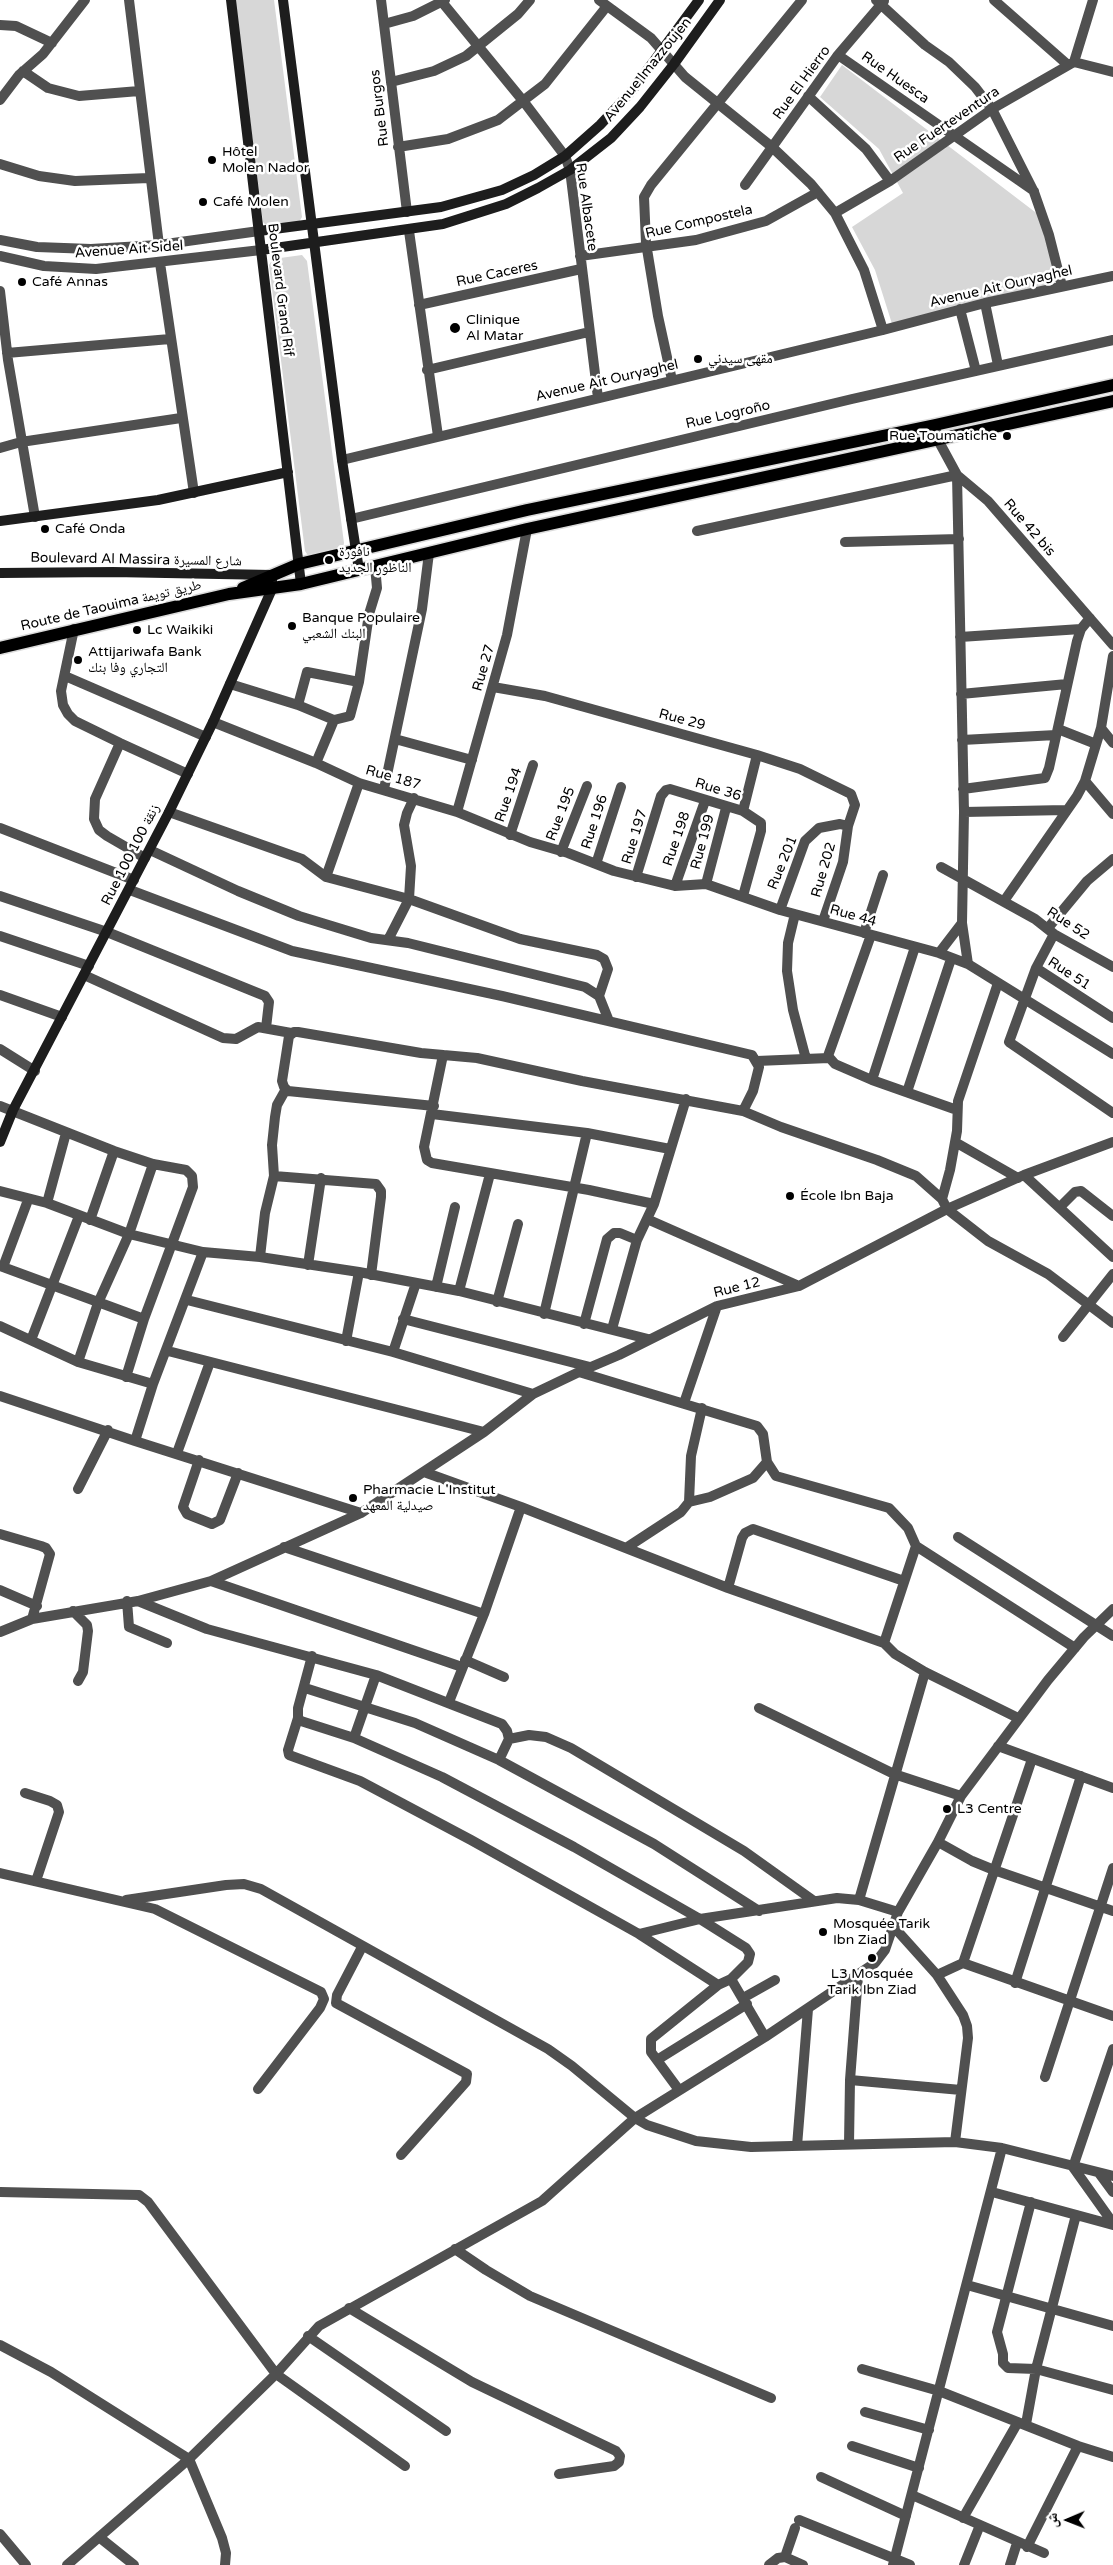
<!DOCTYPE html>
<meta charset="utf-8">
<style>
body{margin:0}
#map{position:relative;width:1113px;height:2565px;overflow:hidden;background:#fff;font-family:"Varela Round","Noto Naskh Arabic",sans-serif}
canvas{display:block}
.north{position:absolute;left:1043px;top:2495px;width:50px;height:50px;-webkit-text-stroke:4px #fff;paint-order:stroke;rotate:269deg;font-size:14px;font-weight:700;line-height:20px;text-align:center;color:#000}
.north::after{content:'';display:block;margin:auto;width:18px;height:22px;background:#000;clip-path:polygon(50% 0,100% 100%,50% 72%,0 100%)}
</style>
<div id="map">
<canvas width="1113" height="2565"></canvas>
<div class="north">ش</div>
</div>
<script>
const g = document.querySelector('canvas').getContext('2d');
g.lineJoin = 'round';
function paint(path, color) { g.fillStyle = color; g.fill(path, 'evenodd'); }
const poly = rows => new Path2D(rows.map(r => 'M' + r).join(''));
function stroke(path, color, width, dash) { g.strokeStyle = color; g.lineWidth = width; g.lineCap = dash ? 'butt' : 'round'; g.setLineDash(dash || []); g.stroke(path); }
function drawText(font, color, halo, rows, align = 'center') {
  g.font = font + ' "Varela Round","Noto Naskh Arabic",sans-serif'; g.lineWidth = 5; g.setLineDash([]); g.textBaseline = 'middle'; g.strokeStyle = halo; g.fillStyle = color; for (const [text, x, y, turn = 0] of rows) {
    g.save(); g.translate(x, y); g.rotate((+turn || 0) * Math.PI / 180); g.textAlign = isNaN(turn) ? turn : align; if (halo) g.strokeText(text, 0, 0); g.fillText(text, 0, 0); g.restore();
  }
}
paint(poly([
 [235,0,274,0,302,217,299,222,266,225,263,222],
 [842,65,1039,215,1061,289,893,327,875,270,852,227,903,193,879,149,820,97],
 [302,255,307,261,344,543,343,547,309,557,305,551,269,265,273,259]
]), '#d7d7d7');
const primary = poly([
 [243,588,299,564,527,510,935,425,1113,385],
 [0,648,229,594,301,584,527,529,1113,401]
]);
stroke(primary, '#dbdbdb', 15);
stroke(poly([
 [129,0,159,245],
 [381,0,407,212],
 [599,0,651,38,685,77,772,147,811,184,835,213,864,270,883,330],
 [876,0,925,45,949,62,975,87,992,109,1034,192,1049,235,1062,286],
 [994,0,1068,65],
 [442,2,524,102,565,156,570,170,598,398],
 [384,24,413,16,445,0],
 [0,25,16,26,52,43],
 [838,55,1034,191],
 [1074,62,1093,0],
 [1074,62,1113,72],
 [23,71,48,88,79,96,139,91],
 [391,82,434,71,466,56,518,14,530,0],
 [808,96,866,149,890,181],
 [0,100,19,75,43,54,85,0],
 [398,147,448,139,498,120,545,84,607,6],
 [0,164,39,176,75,181,149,178],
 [745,185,838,55,884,1],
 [835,213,890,181,992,109,1074,62],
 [409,231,438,436],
 [0,240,37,247,91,249,159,245,259,231],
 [0,256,44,266,96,269,261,250],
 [580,256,696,240,766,221,818,192],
 [160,263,194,493],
 [0,291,8,360,35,517],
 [985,303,998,365],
 [419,305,581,269],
 [960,309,976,371],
 [7,353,170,339],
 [427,370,589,332],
 [672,380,658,316,646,243,644,197,651,185,802,0],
 [935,425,938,440,957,475,988,501,1113,645],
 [0,448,21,442,181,418],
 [342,460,883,330,985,303,1113,276],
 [957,475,964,812,962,923,968,964],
 [351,519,852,399,1113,340],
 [697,531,957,475],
 [845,542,959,539],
 [74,629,61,691,63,705,68,714,75,721,120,743,188,774],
 [960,637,1081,629],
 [65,676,206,737],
 [230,684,298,705,334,720,350,716,359,682,369,614,377,588,375,566],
 [493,687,545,696,757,755,800,769,851,794,855,805,848,826,840,824,819,828,805,841,780,910],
 [961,694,1067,684],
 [298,705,307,672,359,682],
 [213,722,316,763,359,783,457,812,530,842,568,853,614,871,675,886,706,884,780,910,939,953,968,964,1113,1054],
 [1101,728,1113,743],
 [1058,729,1096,744],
 [395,739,472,760],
 [962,740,1056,735],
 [120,743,95,799,94,819,99,830,107,836,145,858],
 [316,763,334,720],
 [1085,781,1113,814],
 [384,789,422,609,429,553],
 [963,789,1045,778,1049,768,1077,641,1081,629,1090,618],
 [743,811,757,755],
 [169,812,302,859,326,877,409,899,520,939,597,955,604,959,608,969,599,996],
 [457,812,507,635,527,529],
 [964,812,1066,810],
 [0,828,134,880],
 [510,835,533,765],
 [150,850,238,891,299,916,371,938,408,943,585,987,599,996,609,1021],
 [561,852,587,786],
 [596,864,621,787],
 [941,867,1035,919,1054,934,1113,967],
 [326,877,359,783],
 [636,877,661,796,666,790,670,789,743,811,761,823,761,831,743,896],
 [706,884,726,808],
 [675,886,705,801],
 [130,890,292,951,502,996,752,1055,759,1067,753,1091,743,1111],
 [0,896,107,932,265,996,269,1002,266,1028],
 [1004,901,1077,796,1085,781,1101,728,1113,656],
 [795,914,788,943,787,971,793,1010,806,1059],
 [823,921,843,862,848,826],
 [1048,928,1087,881,1113,859],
 [864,933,883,875],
 [1054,934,1036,968,1009,1042,1113,1113],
 [871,935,828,1056,835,1064,872,1080,915,947],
 [0,936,89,966],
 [388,940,409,899,411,866,404,825,407,813,414,798],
 [939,953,962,923],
 [1036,968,1113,1018],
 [84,975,223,1038,236,1039,258,1027,291,1033],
 [0,995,62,1017],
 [0,1049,35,1071],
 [443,1055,424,1147,427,1160,432,1163,589,1190,654,1204],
 [757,1061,829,1058],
 [872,1080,957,1110],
 [286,1089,277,1105,275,1117,272,1145,274,1176,376,1184,381,1191,381,1197,371,1275],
 [907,1092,951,959],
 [0,1106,114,1151,153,1164,186,1170,192,1176,193,1187,144,1319,126,1377],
 [434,1106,288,1091,284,1087,282,1081,289,1036,294,1032,298,1032,421,1053,477,1058,582,1081,743,1111,781,1127,877,1160,916,1176,942,1199,947,1209,988,1241,1048,1274,1113,1323],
 [432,1114,587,1133,670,1149],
 [955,1142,1018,1178],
 [1024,1175,1113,1257],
 [0,1191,47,1203,129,1234,203,1252,260,1257,359,1272,459,1291,648,1339],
 [942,1199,950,1170,957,1131,958,1101,998,983],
 [47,1203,66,1133],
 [1060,1207,1075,1192,1081,1191,1113,1216],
 [647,1219,799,1286],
 [90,1220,114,1151],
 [260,1257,265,1213,274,1176],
 [308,1265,321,1178],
 [0,1266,144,1319],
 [3,1267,28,1200],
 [436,1287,455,1207],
 [459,1291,490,1174],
 [187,1300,393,1352,533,1394],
 [497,1302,518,1224],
 [544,1314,587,1133],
 [403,1319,590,1367],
 [584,1324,607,1239,614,1233,620,1233,637,1240],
 [0,1326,78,1362,153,1384],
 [612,1329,637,1240,654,1204,686,1099],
 [1063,1337,1113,1274],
 [31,1340,79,1216],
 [346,1341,359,1272],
 [168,1351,484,1432],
 [393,1352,416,1283],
 [78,1362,98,1303,129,1234,153,1164],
 [579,1372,757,1426,763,1434,767,1462,776,1476,889,1508,908,1528,916,1546,1075,1648],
 [0,1396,135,1441,361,1513],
 [684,1403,717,1306],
 [135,1441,153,1384,203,1252],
 [177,1453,210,1362],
 [199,1460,183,1507,187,1514,212,1524,220,1520,238,1473],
 [424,1472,521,1507,728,1588,884,1643,895,1654,925,1672,1018,1718],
 [78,1489,108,1430],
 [689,1502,710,1497,753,1478,767,1462],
 [0,1534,41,1546,46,1548,50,1554,32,1619],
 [958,1537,1113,1636],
 [284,1547,484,1614],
 [626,1548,681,1512,689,1502,691,1456,702,1408],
 [211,1581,462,1667],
 [728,1588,742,1538,745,1533,753,1529,904,1581],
 [0,1590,37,1606],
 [127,1601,129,1627,167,1643],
 [138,1601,207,1629,376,1675,502,1724,507,1731,509,1739,499,1760],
 [73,1611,87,1625,88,1631,83,1672,78,1681],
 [0,1632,32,1619,138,1601,211,1581,361,1513,484,1432,533,1394,579,1372,619,1355,717,1306,799,1286,947,1209,1024,1175,1113,1142],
 [884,1643,916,1546],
 [312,1656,298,1708,298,1718,301,1721,354,1738,442,1777,574,1847,700,1919,837,1898,859,1900,898,1912],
 [465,1660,504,1677],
 [305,1688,415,1723,499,1760,654,1844,759,1911],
 [449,1702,484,1614,521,1507],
 [759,1708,894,1774,961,1796],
 [298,1718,288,1750,289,1755,360,1781,471,1840,639,1934,718,1985],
 [354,1738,376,1675],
 [509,1739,529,1735,546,1737,571,1748,744,1851,814,1901],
 [998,1746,1113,1788],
 [25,1793,50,1801,57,1805,59,1812,36,1881],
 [938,1842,972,1861,994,1870,1113,1911],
 [0,1873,155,1909,321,1992,324,1999,320,2008,258,2089],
 [126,1900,226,1885,244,1884,261,1889,548,2049,572,2066,635,2118,647,2125,696,2141,751,2147,955,2142,1002,2148,1113,2176],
 [859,1900,925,1672],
 [893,1926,937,1975,963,2015,967,2026,968,2038,955,2142],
 [639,1934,700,1919,746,1948,750,1954,748,1962,731,1979,718,1985,651,2039,651,2052,679,2090],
 [362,1947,337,1995,336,2003,467,2074,466,2082,401,2155],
 [963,1963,1113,2016],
 [937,1975,963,1963,1032,1759],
 [731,1979,765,2037],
 [1015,1983,1081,1776],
 [743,1998,775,1980],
 [1113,2049,1073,2167,1113,2223],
 [657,2060,747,2004],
 [1045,2077,1113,1868],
 [850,2080,961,2090],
 [849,2144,850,2080,858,1976],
 [797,2146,808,2009],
 [1099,2173,1113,2192],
 [0,2192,139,2195,148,2202,276,2374,405,2466],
 [992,2192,1113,2225],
 [1031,2202,997,2332,1003,2354,1003,2363,1008,2368,1036,2369,1113,2390],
 [455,2249,486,2270,530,2296,771,2398],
 [967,2285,1113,2326],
 [349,2308,472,2382,616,2451,620,2456,619,2462,614,2466,559,2474],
 [308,2336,446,2431],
 [0,2345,51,2372,189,2459,222,2538,226,2553,225,2565],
 [862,2369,939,2391,1078,2446,1113,2457],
 [865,2412,929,2430],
 [1026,2424,1036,2369,1076,2215],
 [852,2446,919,2468],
 [821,2477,906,2516],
 [912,2495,1044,2553],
 [963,2518,1018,2422],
 [799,2520,910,2565],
 [0,2534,26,2565],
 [99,2537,134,2565],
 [1027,2547,1078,2446],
 [785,2557,795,2528],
 [67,2565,189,2459,276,2374,319,2326,542,2201,635,2118,765,2037,875,1963,885,1950,898,1912,938,1842,961,1796,1048,1680,1084,1637,1113,1609],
 [769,2565,778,2558,785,2557,803,2565],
 [893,2565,1002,2148],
 [964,2565,980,2525],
 [1010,2565,1017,2543]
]), '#505050', 10);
stroke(poly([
 [231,0,301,584],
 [283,0,342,460,359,570],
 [259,231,441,207,502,190,534,175,565,156,600,125,631,92,699,0],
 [261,250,443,224,506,204,538,188,570,170,611,138,640,107,674,64,720,0],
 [0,521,158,500,288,472],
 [0,573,113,572,272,575,272,589,213,722,169,812,13,1110,0,1142]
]), '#1d1d1d', 10);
stroke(primary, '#000', 12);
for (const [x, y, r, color] of [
 [212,160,5,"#000"],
 [203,202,5,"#000"],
 [22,282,5,"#000"],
 [455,328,6,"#000"],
 [698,359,5,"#000"],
 [1007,436,5,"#000"],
 [45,529,5,"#000"],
 [329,560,5,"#000"],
 [292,626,5,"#000"],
 [137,630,5,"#000"],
 [78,660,5,"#000"],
 [790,1196,5,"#000"],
 [353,1498,5,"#000"],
 [947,1809,5,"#000"],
 [823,1932,5,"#000"],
 [872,1958,5,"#000"]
]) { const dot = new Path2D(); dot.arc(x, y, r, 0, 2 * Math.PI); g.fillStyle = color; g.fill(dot); stroke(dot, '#fff', 2); }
drawText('14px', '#000', '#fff', [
 ["Avenue Imazzoujen",648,70,-51],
 ["Rue Huesca",895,78,35],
 ["Rue El Hierro",802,83,-54],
 ["Rue Burgos",380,108,-97],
 ["Rue Fuerteventura",947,125,-34],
 ["Rue Albacete",586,207,82],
 ["Rue Compostela",699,222,-13],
 ["Avenue Ait Sidel",129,250,-4],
 ["Rue Caceres",497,274,-12],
 ["Avenue Ait Ouryaghel",1001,287,-13],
 ["Boulevard Grand Rif",280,290,83],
 ["Avenue Ait Ouryaghel",607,381,-13],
 ["Rue Logroño",728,415,-13],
 ["Rue 42 bis",1029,528,49],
 ["Boulevard Al Massira شارع المسيرة",136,560,1],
 ["Route de Taouima طريق تويمة",111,606,-13],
 ["Rue 27",484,668,-74],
 ["Rue 29",682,720,15],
 ["Rue 187",393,778,16],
 ["Rue 36",718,790,17],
 ["Rue 194",509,795,-71],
 ["Rue 195",561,814,-69],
 ["Rue 196",595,822,-72],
 ["Rue 197",635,837,-73],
 ["Rue 198",677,839,-71],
 ["Rue 199",703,842,-75],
 ["Rue 100 زنقة 100",131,855,-63],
 ["Rue 201",783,863,-68],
 ["Rue 202",824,870,-74],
 ["Rue 44",853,916,16],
 ["Rue 52",1068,924,33],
 ["Rue 51",1069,974,33],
 ["Rue 12",737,1288,-14]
]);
drawText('14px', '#000', '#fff', [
 ["Hôtel",222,152],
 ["Molen Nador",222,168],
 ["Café Molen",213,202],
 ["Café Annas",32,282],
 ["Clinique",466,320],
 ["Al Matar",466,336],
 ["مقهى سيدني",708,359],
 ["Rue Toumatiche",997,436,"right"],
 ["Café Onda",55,529],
 ["نافورة",339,552],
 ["الناظور الجديد",339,568],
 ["Banque Populaire",302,618],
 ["البنك الشعبي",302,634],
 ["Lc Waikiki",147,630],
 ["Attijariwafa Bank",88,652],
 ["التجاري وفا بنك",88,668],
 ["École Ibn Baja",800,1196],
 ["Pharmacie L'Institut",363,1490],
 ["صيدلية المعهد",363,1506],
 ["L3 Centre",957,1809],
 ["Mosquée Tarik",833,1924],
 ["Ibn Ziad",833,1940],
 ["L3 Mosquée",872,1974,"center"],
 ["Tarik Ibn Ziad",872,1990,"center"]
], 'left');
</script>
